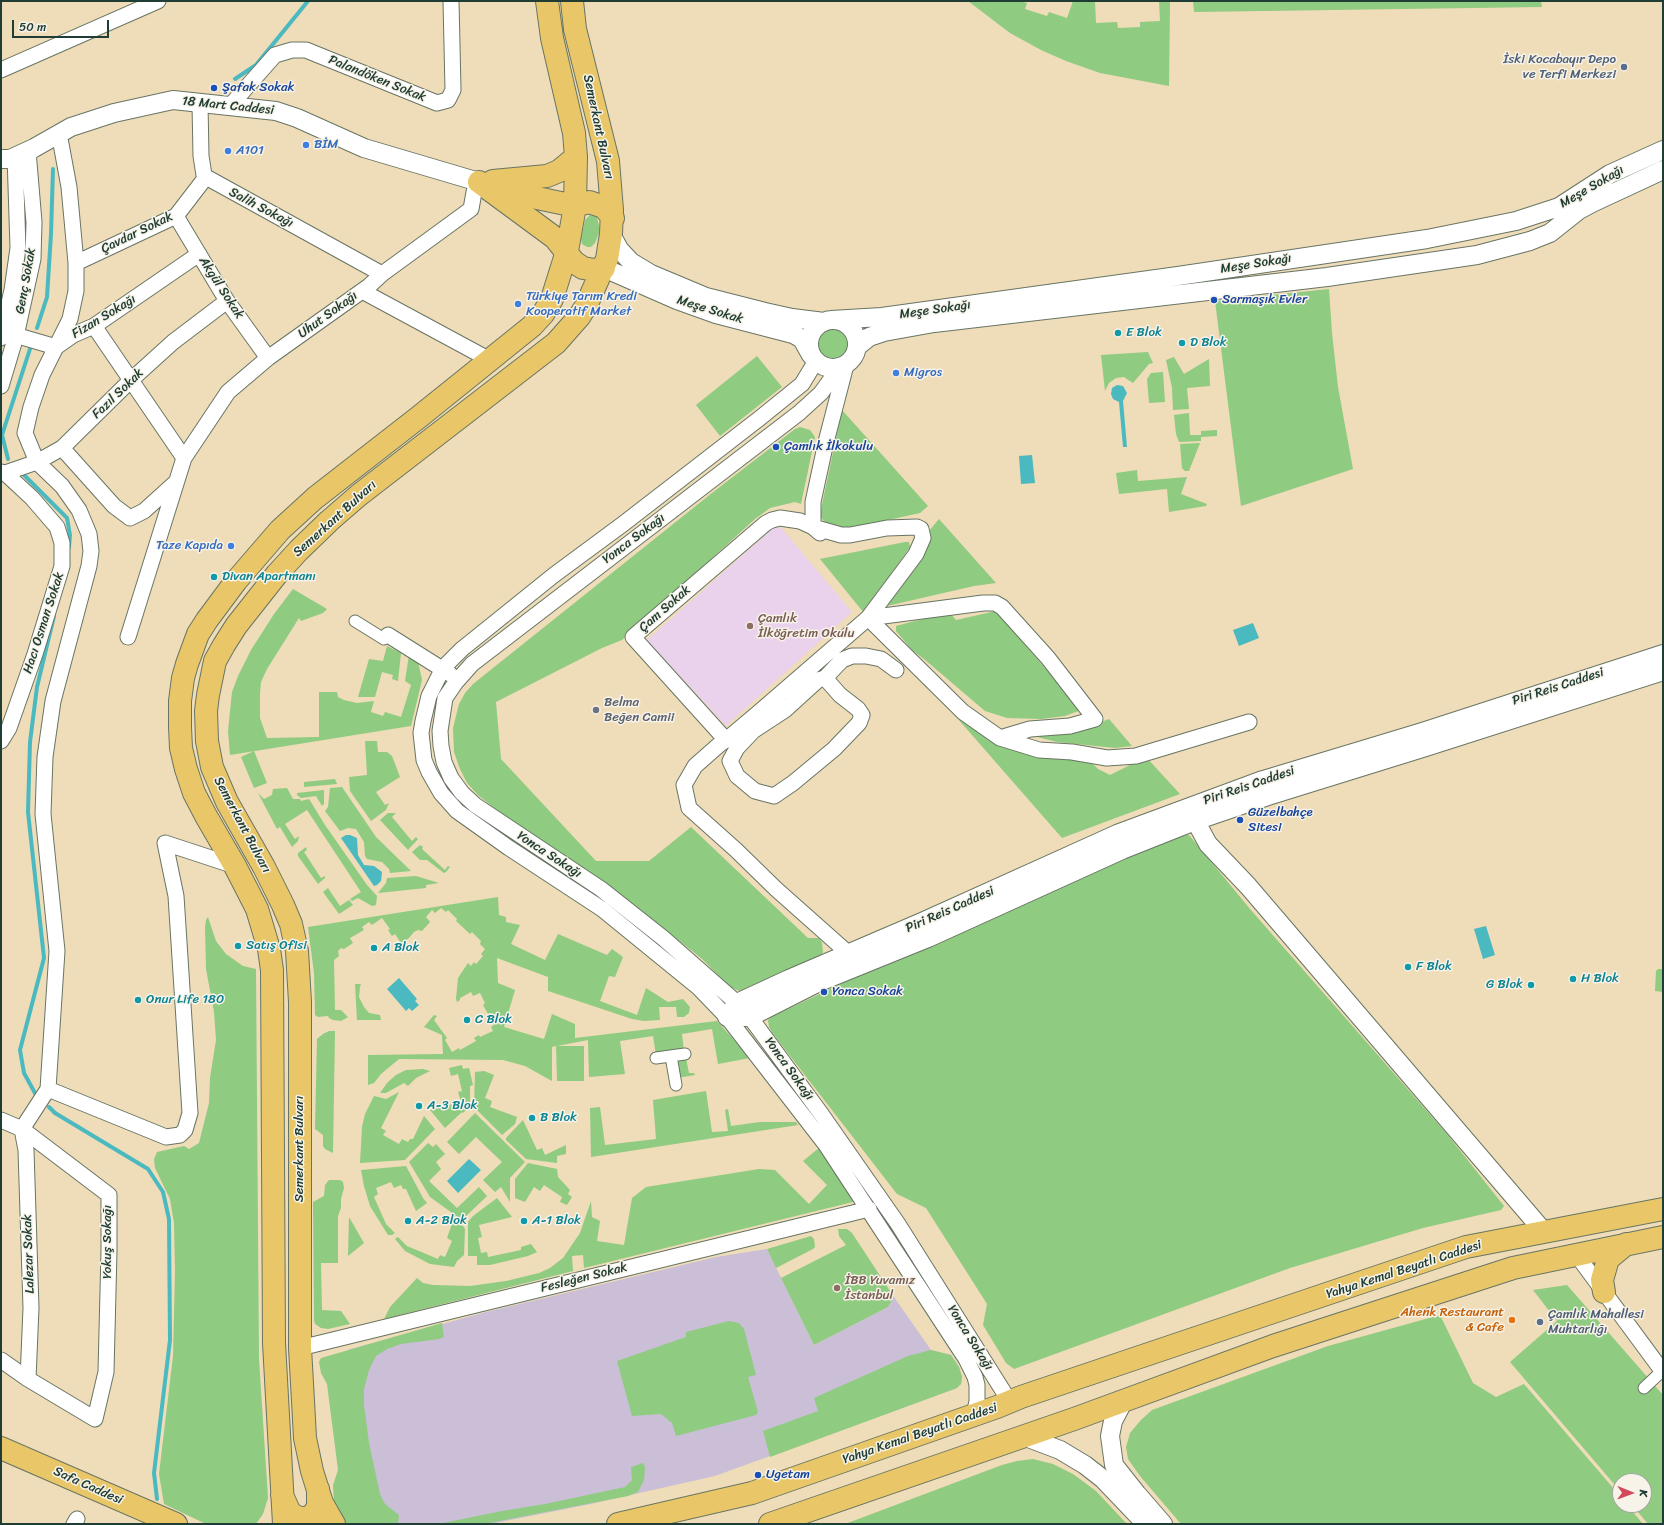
<!DOCTYPE html>
<meta charset="utf-8">
<style>
body{margin:0}
#map{position:relative;width:1664px;height:1525px;overflow:hidden;background:#efdcb9;font-family:Sriracha,sans-serif}
canvas{display:block}
.frame{position:absolute;inset:0;border:2px solid #1f3d34;pointer-events:none}
.north{position:absolute;left:1612px;top:1473px;width:40px;height:40px;box-sizing:border-box;background:#f7f3e8;border:1px solid #a1aaa0;border-radius:50%;rotate:91deg;font-size:11px;font-weight:700;line-height:16px;text-align:center;color:#1f3d34}
.north::after{content:'';display:block;margin:auto;width:14px;height:18px;background:#d1495b;clip-path:polygon(50% 0,100% 100%,50% 72%,0 100%)}
.scale{position:absolute;left:12px;top:20px;width:97px;height:18px;box-sizing:border-box;border:2px solid #1f3d34;border-top:0;padding-left:5px;font-size:12px;line-height:14px;white-space:nowrap;color:#1f3d34;-webkit-text-stroke:3px #f7f3e8;paint-order:stroke}
</style>
<div id="map">
<canvas width="1664" height="1525"></canvas>
<div class="frame"></div>
<div class="north">K</div>
<div class="scale">50 m</div>
</div>
<script>
const g = document.querySelector('canvas').getContext('2d');
g.lineJoin = 'round';
function paint(path, color) { g.fillStyle = color; g.fill(path, 'evenodd'); }
const poly = rows => new Path2D(rows.map(r => 'M' + r).join(''));
function stroke(path, color, width, dash) { g.strokeStyle = color; g.lineWidth = width; g.lineCap = dash ? 'butt' : 'round'; g.setLineDash(dash || []); g.stroke(path); }
function drawText(font, color, halo, rows, align = 'center') {
  g.font = font + ' Sriracha,sans-serif'; g.lineWidth = 3; g.setLineDash([]); g.textBaseline = 'middle'; g.strokeStyle = halo; g.fillStyle = color; for (const [text, x, y, turn = 0] of rows) {
    g.save(); g.translate(x, y); g.rotate((+turn || 0) * Math.PI / 180); g.textAlign = isNaN(turn) ? turn : align; if (halo) g.strokeText(text, 0, 0); g.fillText(text, 0, 0); g.restore();
  }
}
paint(poly([
 [778,524,852,612,726,726,647,640]
]), '#ead1ec');
paint(poly([
 [767,1249,814,1345,888,1307,894,1297,931,1350,951,1355,959,1367,962,1377,961,1384,957,1388,715,1476,586,1505,490,1524,378,1524,347,1350,486,1312,716,1257]
]), '#cabfd6');
paint(poly([
 [968,1,1020,1,1027,3,1025,9,1047,16,1049,12,1067,18,1073,1,1100,1,1095,2,1096,23,1117,22,1118,28,1140,27,1140,22,1160,21,1159,1,1170,1,1169,86,1100,73,1066,61,1041,50,1010,33],
 [1193,1,1541,1,1542,7,1194,12],
 [590,215,597,217,600,230,595,243,591,247,587,247,582,244,581,239,585,220],
 [1329,289,1332,333,1338,387,1353,469,1241,506,1215,301],
 '818 345a16 16 0 1 1 32 0a16 16 0 1 1-32 0Z',
 [1148,352,1153,363,1149,364,1133,383,1124,377,1116,378,1109,383,1105,391,1101,355],
 [757,356,782,387,720,436,696,405],
 [1174,357,1184,374,1209,359,1210,386,1187,388,1189,409,1173,410,1172,388,1166,360],
 [1163,372,1165,402,1149,403,1147,379,1151,373],
 [842,410,928,506,920,513,843,530,825,522,821,518,821,509],
 [1189,413,1190,435,1201,435,1201,431,1217,430,1217,436,1201,437,1201,441,1179,442,1176,434,1174,415],
 [800,427,810,430,815,437,801,504,795,502,770,508,755,519,622,640,602,648,496,702,501,759,596,861,649,861,691,827,808,938,819,938,822,943,823,953,818,959,742,992,730,987,701,958,672,935,598,879,498,811,478,795,467,783,460,769,454,752,453,728,459,704,465,693,473,684,712,493,795,429],
 [1200,443,1189,471,1185,471,1182,468,1180,444],
 [1137,470,1138,481,1187,477,1181,494,1207,504,1206,506,1169,512,1167,489,1119,494,1116,473],
 [939,519,996,583,974,586,887,606,885,604,929,531],
 [905,542,909,542,910,547,864,613,820,559],
 [293,589,327,609,323,613,301,621,299,618,267,669,261,682,260,693,260,718,267,738,319,737,319,692,337,692,338,697,344,700,357,703,374,701,371,712,383,716,385,712,401,717,411,685,405,681,409,655,418,661,422,680,411,726,230,755,228,731,232,692,238,676,251,650,274,614],
 [996,611,1002,618,1081,710,1065,716,1041,719,1007,718,985,711,924,659,912,650,896,631,896,626,949,612,956,620],
 [387,646,401,653,398,681,392,679,393,675,382,672,375,697,358,697,369,659,383,661],
 [944,703,965,718,1090,761,1098,769,1110,775,1146,757,1180,794,1062,838],
 [1109,719,1132,746,1115,748,1057,742,1033,736,1083,729],
 [365,741,377,741,378,752,387,752,392,756,400,777,376,792,385,805,389,803,386,810,371,821,350,791,349,777,367,775],
 [254,751,267,783,254,788,241,757],
 [335,779,337,784,304,787,304,782],
 [342,787,376,837,411,871,390,873,389,869,382,862,367,859,365,856,364,842,356,829,348,828,340,831,325,811,328,807,330,788],
 [287,788,293,799,300,799,301,801,309,799,325,825,367,885,377,896,376,905,372,906,358,898,352,901,350,899,361,892,307,810,285,824,295,839,299,836,298,841,292,847,280,827,277,829,258,793,264,799,272,795,273,789],
 [324,790,324,804,322,806,316,796,301,798,297,795,297,793],
 [388,813,396,813,392,817,412,841,416,837,418,839,408,850,380,820],
 [1181,835,1189,835,1250,909,1447,1134,1504,1206,1501,1210,1423,1228,1290,1268,1014,1369,1006,1363,983,1325,987,1304,926,1208,897,1194,773,1034,769,1027,768,1020,771,1017,849,980,1037,898,1168,839],
 [420,845,423,847,422,849,445,870,448,866,450,867,446,872,444,873,427,860,420,860,412,852],
 [306,847,307,850,304,852,321,878,325,876,325,878,318,884,298,856,298,853],
 [416,876,439,883,426,885,426,888,378,893,386,883,387,878],
 [328,888,340,906,349,900,353,905,339,914,323,892],
 [498,897,499,915,506,917,506,922,520,925,511,944,545,960,558,934,607,955,612,949,623,957,615,977,609,976,600,1001,637,1015,646,988,668,1002,683,999,690,1007,689,1013,684,1017,677,1017,676,1007,659,1007,660,1020,644,1021,632,1019,548,991,548,977,497,958,498,983,515,990,504,1027,544,1039,552,1014,575,1024,575,1038,717,1021,750,1058,718,1064,712,1029,682,1034,684,1051,656,1055,653,1036,620,1041,625,1074,589,1077,588,1040,557,1046,584,1046,584,1081,557,1081,556,1046,552,1047,552,1081,525,1066,503,1060,399,1059,381,1074,374,1083,368,1085,368,1055,443,1054,442,1035,424,1027,434,1015,437,1016,434,1020,447,1038,445,1040,452,1052,459,1048,460,1050,476,1041,474,1038,479,1035,480,1037,493,1031,491,1027,496,1023,491,1013,488,1014,483,1005,485,1003,480,993,473,996,471,992,460,998,460,1000,457,1002,456,999,458,978,468,963,471,966,474,962,476,964,483,956,481,954,485,949,480,944,481,941,472,932,470,934,456,921,457,919,448,910,446,912,441,908,435,913,432,910,426,917,430,922,422,931,418,930,414,932,409,938,401,943,395,934,392,936,388,930,390,929,382,918,372,925,369,922,362,927,364,930,350,938,353,943,344,949,341,948,338,951,339,956,334,960,335,1010,341,1010,348,1017,341,1021,333,1020,329,1018,328,1016,318,1017,315,1015,314,973,308,927],
 [208,917,216,941,226,954,243,966,256,969,259,1359,268,1498,263,1514,256,1524,206,1524,164,1504,159,1474,173,1356,175,1271,174,1223,170,1199,155,1168,154,1159,157,1152,184,1146,189,1149,199,1143,209,1103,210,1078,216,1040,214,1012,206,969,205,927,206,920],
 [1658,969,1663,969,1663,992,1655,991,1656,971],
 [355,984,361,984,360,987,359,997,364,1007,369,1013,380,1015,381,1020,357,1020],
 [329,1031,335,1031,333,1153,325,1149,323,1146,323,1135,315,1129,317,1039,323,1034],
 [686,1058,689,1073,694,1073,695,1075,677,1078,674,1059],
 [462,1065,463,1069,469,1068,473,1085,470,1086,470,1106,463,1113,462,1112,445,1128,430,1110,461,1102,458,1092,462,1091,458,1074,451,1076,449,1068],
 [423,1069,430,1071,416,1078,408,1086,404,1083,386,1093,380,1093,387,1083,396,1075,406,1070],
 [484,1071,494,1075,485,1098,492,1101,490,1107,517,1117,515,1124,502,1135,474,1107,475,1072],
 [706,1091,712,1132,728,1131,725,1110,728,1109,731,1126,760,1122,796,1122,798,1125,591,1157,590,1108,600,1107,605,1145,656,1139,653,1100],
 [399,1092,381,1128,386,1131,383,1135,399,1144,402,1139,408,1142,410,1139,413,1139,424,1116,435,1129,405,1160,360,1163,362,1127,365,1114,374,1096,386,1099],
 [475,1113,525,1162,510,1178,510,1202,501,1187,495,1192,483,1180,502,1162,476,1137,459,1154,447,1142],
 [523,1120,537,1150,542,1148,545,1155,566,1145,566,1154,557,1156,557,1163,526,1159,506,1140,506,1138],
 [428,1143,433,1147,436,1144,445,1154,436,1162,441,1169,429,1181,457,1208,479,1187,487,1196,462,1220,430,1197,409,1162],
 [819,1148,857,1201,584,1268,583,1255,572,1256,573,1271,384,1319,390,1307,417,1278,423,1283,433,1285,470,1286,506,1281,539,1273,550,1268,563,1258,580,1233,591,1201,592,1217,600,1221,597,1241,624,1245,632,1198,646,1187,759,1169,775,1170,809,1204,827,1185,803,1161],
 [528,1163,557,1169,558,1177,570,1190,568,1194,572,1197,567,1205,560,1202,562,1197,544,1185,540,1191,534,1187,525,1202,515,1198,515,1179],
 [406,1166,423,1198,427,1203,416,1211,406,1189,403,1189,401,1185,394,1188,391,1182,376,1188,378,1194,374,1197,386,1224,395,1233,392,1235,388,1235,370,1206,364,1186,361,1170],
 [329,1180,340,1180,343,1182,344,1188,341,1199,341,1208,338,1216,338,1263,321,1263,322,1310,341,1311,350,1324,328,1329,321,1328,315,1324,314,1320,313,1202,324,1196,325,1185],
 [497,1198,512,1217,479,1225,482,1237,478,1238,481,1253,487,1252,488,1257,521,1250,521,1247,531,1244,537,1252,528,1256,490,1265,477,1265,477,1256,468,1256,468,1222,473,1216],
 [349,1217,364,1243,348,1256],
 [453,1221,463,1226,465,1229,464,1255,457,1261,454,1267,430,1264,405,1251,395,1239,398,1237,407,1246,438,1259,440,1255,445,1257,452,1241,447,1238],
 [838,1229,847,1229,852,1233,894,1297,888,1307,814,1345,781,1278,846,1245,839,1236],
 [811,1236,814,1239,815,1247,813,1249,776,1268,767,1249],
 [1567,1285,1663,1395,1663,1524,1648,1524,1632,1505,1644,1505,1644,1481,1620,1481,1620,1491,1510,1362,1557,1321,1533,1290],
 [1440,1315,1473,1383,1496,1397,1524,1384,1620,1496,1620,1505,1627,1505,1643,1524,1181,1524,1140,1476,1128,1459,1126,1447,1130,1433,1141,1420,1152,1410,1328,1346],
 [729,1321,739,1323,744,1329,756,1375,748,1377,758,1412,756,1415,676,1436,672,1423,661,1414,632,1416,617,1361,686,1337,686,1332],
 [442,1323,444,1337,439,1339,401,1344,387,1349,376,1356,369,1370,364,1389,364,1405,369,1443,380,1494,385,1504,399,1515,398,1524,344,1524,334,1504,333,1485,338,1470,327,1384,321,1373,319,1362,321,1358],
 [931,1350,951,1355,959,1367,962,1377,961,1384,957,1388,770,1457,763,1431,818,1411,814,1398,908,1356],
 [1033,1459,1053,1464,1073,1474,1096,1491,1127,1524,845,1524,1002,1465,1017,1461],
 [643,1463,645,1467,644,1480,638,1492,628,1496,484,1524,438,1524,502,1511,545,1504,625,1487,632,1480,631,1467]
]), '#8fcb81');
paint(poly([
 [1117,385,1123,386,1127,393,1123,401,1127,447,1123,447,1119,402,1113,399,1111,394,1112,388],
 [1032,455,1035,483,1021,484,1019,456],
 [1253,623,1259,638,1239,646,1233,630],
 [346,835,350,835,357,838,358,855,364,865,374,866,382,872,381,881,377,885,374,886,341,838],
 [1486,926,1495,955,1483,959,1474,929],
 [399,978,417,999,415,1001,419,1005,412,1011,409,1008,406,1011,387,989],
 [469,1159,481,1170,458,1193,447,1181]
]), '#4ab9c0');
stroke(poly([
 [235,79,256,65,308,1],
 [37,328,47,297,51,234,53,169],
 [8,459,2,435,30,349],
 [24,475,67,518,70,535,69,547],
 [36,1095,24,1073,20,1050,44,958,28,812,30,742,37,687,54,616],
 [49,1107,55,1113,148,1169,163,1192,169,1219,170,1340,154,1473,157,1499]
]), '#4ab9c0', 4);
const pedestrian = poly([
 [355,621,384,639],
 [671,1056,676,1085],
 [656,1058,685,1054],
 [1644,1388,1662,1371]
]);
const minor = poly([
 [1,70,158,1],
 [200,104,201,156,204,175,206,177,382,274],
 [230,106,275,55,292,50,306,50,437,103,448,100,453,90,451,1],
 [59,133,69,187,76,263,76,291,70,319,42,375,31,407,25,433,37,462,62,486,79,510,89,534,91,551,89,566,53,701,45,757,43,814,57,951,48,1089,166,1137,180,1135,185,1130,190,1113,176,896,165,843,235,866],
 [176,216,227,301,268,358],
 [76,263,176,216,206,177],
 [362,291,490,360],
 [94,326,184,458,128,637],
 [1,331,56,347,73,335,94,326,199,254],
 [1,338,12,290,18,248,15,156],
 [816,361,802,384,760,418,623,524,554,575,462,649,443,668,429,696,423,721,421,733,424,760,429,772,441,793,457,811,509,848,602,909,699,988,727,1017,826,1145,966,1359,975,1377,977,1385,977,1401,974,1415],
 [839,368,821,393,799,413,472,664,456,682,445,698,440,731,441,746,444,762,451,778,462,793,475,805,601,889,663,938,737,1003,750,1017,822,1115,898,1224,1010,1402],
 [1,386,16,336,33,259,34,222,28,151],
 [62,448,114,506,130,518,144,511,175,483],
 [184,458,228,392,268,358,369,286,382,274,471,209,476,181],
 [1,472,5,473,37,462,62,448,130,381,173,342,227,301],
 [820,533,813,527,813,502,826,442,846,365],
 [868,618,963,712,1000,738,1039,750,1072,752,1107,758,1136,756,1249,722],
 [868,618,983,603,995,603,1002,607,1048,658,1095,719,1070,726,1030,729,1000,738],
 [388,635,450,674],
 [825,678,842,660,852,656,866,656,881,659,896,670],
 [774,699,785,710,753,731,737,748,730,761,737,776,755,791,774,796,793,783,834,749,859,723,862,715,858,709,840,695,825,678,818,680,785,710],
 [726,740,633,637,766,523,772,520,780,518,800,521,813,527,841,535,850,535,887,528,917,527,921,529,923,538,916,554,868,618,757,714,726,740,720,744,695,766,684,785,689,808,736,850,776,889,848,953],
 [1,741,9,728,35,654,62,566,62,543,57,527,32,498,5,473],
 [1,1120,22,1129,109,1195,109,1251,106,1372,95,1419,28,1379,1,1360],
 [1576,1254,1663,1372],
 [300,1348,869,1209],
 [28,1379,31,1308,26,1150,22,1129,48,1089],
 [74,1524,77,1519]
]);
const tertiary = poly([
 [1,159,10,159,34,148,71,127,114,113,173,100,276,111,297,118,364,148,479,182],
 [611,234,619,249,631,262,651,274,706,297,765,312,792,318,824,322],
 [604,268,677,300,716,314,793,334,802,339,811,355],
 '809 344a24 24 0 1 1 48 0a24 24 0 1 1-48 0Z',
 [831,320,882,317,1178,276,1427,239,1516,221,1559,207,1610,174,1663,150],
 [858,346,869,337,884,332,934,323,1327,277,1477,255,1530,241,1550,233,1579,210,1592,203,1663,170],
 [1190,811,1208,844,1248,886,1545,1233],
 [727,1017,737,1003,789,979,922,922,1117,834,1263,780,1422,732,1663,654],
 [727,1017,750,1017,817,983,928,938,1122,850,1195,821,1268,796,1426,747,1663,671],
 [1124,1400,1113,1421,1110,1436,1114,1465,1137,1494,1163,1524],
 [1023,1436,1060,1450,1085,1465,1103,1479,1146,1524]
]);
const primary = poly([
 [493,181,547,176,559,171,576,157],
 [479,182,555,238,574,262,583,268,595,270,604,268],
 [493,186,537,198,575,206,589,202,604,207,613,218],
 [1604,1292,1602,1280,1608,1259,1626,1244],
 [1,1448,176,1524],
 [282,1495,290,1513,301,1519,312,1516,318,1507,318,1489],
 [284,1524,274,1343,272,970,269,949,257,909,235,866,206,816,194,793,186,769,181,748,180,727,180,701,183,678,187,664,198,634,207,620,236,581,280,530,315,498,419,417,532,326,543,314,552,299,567,251,575,206,576,157,574,133,552,38,547,1],
 [334,1524,322,1503,312,1471,305,1438,303,1401,300,1348,300,1002,297,951,291,924,283,905,264,867,227,802,212,767,207,741,206,711,208,695,215,661,224,645,236,626,277,574,299,550,329,521,359,495,556,343,579,317,586,306,607,259,611,234,612,210,608,161,575,29,572,1],
 [618,1524,752,1493,997,1407,1021,1397,1466,1247,1663,1209],
 [770,1524,1074,1419,1273,1346,1513,1268,1663,1237]
]);
stroke(pedestrian, '#687563', 13);
stroke(minor, '#687563', 17);
stroke(tertiary, '#687563', 20);
stroke(primary, '#687563', 24);
stroke(pedestrian, '#fff', 11);
stroke(minor, '#fff', 15);
stroke(tertiary, '#fff', 18);
stroke(primary, '#e9c769', 22);
for (const [x, y, r, color] of [
 [1624,67,4,"#5c6f8a"],
 [214,88,4,"#1a4fb4"],
 [306,145,4,"#3f7fe0"],
 [228,151,4,"#3f7fe0"],
 [1214,300,4,"#1a4fb4"],
 [518,304,4,"#3f7fe0"],
 [1118,333,4,"#0f9aa8"],
 [1182,343,4,"#0f9aa8"],
 [896,373,4,"#3f7fe0"],
 [776,447,4,"#1a4fb4"],
 [231,546,4,"#3f7fe0"],
 [214,577,4,"#0f9aa8"],
 [750,626,4,"#8d6e63"],
 [596,710,4,"#6b7280"],
 [1240,820,4,"#1a4fb4"],
 [238,946,4,"#0f9aa8"],
 [374,948,4,"#0f9aa8"],
 [1408,967,4,"#0f9aa8"],
 [1573,979,4,"#0f9aa8"],
 [1531,985,4,"#0f9aa8"],
 [824,992,4,"#1a4fb4"],
 [138,1000,4,"#0f9aa8"],
 [467,1020,4,"#0f9aa8"],
 [419,1106,4,"#0f9aa8"],
 [532,1118,4,"#0f9aa8"],
 [408,1221,4,"#0f9aa8"],
 [524,1221,4,"#0f9aa8"],
 [837,1288,4,"#8d6e63"],
 [1512,1320,4,"#e8710a"],
 [1540,1322,4,"#5c6f8a"],
 [758,1475,4,"#1a4fb4"]
]) { const dot = new Path2D(); dot.arc(x, y, r, 0, 2 * Math.PI); g.fillStyle = color; g.fill(dot); stroke(dot, '#f7f3e8', 1.5); }
drawText('13px', '#4e5e75', '#f7f3e8', [
 ["İski Kocabayır Depo",1616,60],
 ["ve Terfi Merkezi",1616,75],
 ["Çamlık Mahallesi",1548,1315,"left"],
 ["Muhtarlığı",1548,1330,"left"]
], 'right');
drawText('13px', '#1f3d34', '#f7f3e8', [
 ["Palandöken Sokak",377,79,22],
 ["18 Mart Caddesi",228,106,6],
 ["Semerkant Bulvarı",598,127,78],
 ["Meşe Sokağı",1592,187,-30],
 ["Salih Sokağı",261,208,28],
 ["Çavdar Sokak",137,233,-26],
 ["Meşe Sokağı",1256,264,-9],
 ["Genç Sokak",26,281,-80],
 ["Akgül Sokak",221,288,57],
 ["Meşe Sokak",710,310,17],
 ["Meşe Sokağı",935,310,-8],
 ["Uhut Sokağı",328,315,-36],
 ["Fizan Sokağı",104,317,-31],
 ["Fazıl Sokak",118,394,-44],
 ["Semerkant Bulvarı",335,519,-42],
 ["Yonca Sokağı",634,539,-37],
 ["Çam Sokak",665,609,-41],
 ["Hacı Osman Sokak",44,623,-72],
 ["Piri Reis Caddesi",1558,687,-18],
 ["Piri Reis Caddesi",1249,786,-19],
 ["Semerkant Bulvarı",242,825,62],
 ["Yonca Sokağı",549,855,33],
 ["Piri Reis Caddesi",950,910,-24],
 ["Yonca Sokağı",789,1069,54],
 ["Semerkant Bulvarı",300,1149,-90],
 ["Yokuş Sokağı",108,1242,-90],
 ["Lalezar Sokak",29,1254,-92],
 ["Yahya Kemal Beyatlı Caddesi",1404,1270,-18],
 ["Fesleğen Sokak",584,1278,-14],
 ["Yonca Sokağı",970,1338,58],
 ["Yahya Kemal Beyatlı Caddesi",920,1434,-19],
 ["Safa Caddesi",88,1486,24]
]);
drawText('13px', '#164399', '#f7f3e8', [
 ["Şafak Sokak",222,88],
 ["Sarmaşık Evler",1222,300],
 ["Çamlık İlkokulu",784,447],
 ["Güzelbahçe",1248,813],
 ["Sitesi",1248,828],
 ["Yonca Sokak",832,992],
 ["Ugetam",766,1475]
], 'left');
drawText('13px', '#366cbe', '#f7f3e8', [
 ["BİM",314,145],
 ["A101",236,151],
 ["Türkiye Tarım Kredi",526,297],
 ["Kooperatif Market",526,312],
 ["Migros",904,373],
 ["Taze Kapıda",223,546,"right"]
], 'left');
drawText('13px', '#0d838f', '#f7f3e8', [
 ["E Blok",1126,333],
 ["D Blok",1190,343],
 ["Divan Apartmanı",222,577],
 ["Satış Ofisi",246,946],
 ["A Blok",382,948],
 ["F Blok",1416,967],
 ["H Blok",1581,979],
 ["G Blok",1523,985,"right"],
 ["Onur Life 180",146,1000],
 ["C Blok",475,1020],
 ["A-3 Blok",427,1106],
 ["B Blok",540,1118],
 ["A-2 Blok",416,1221],
 ["A-1 Blok",532,1221]
], 'left');
drawText('13px', '#785e54', '#f7f3e8', [
 ["Çamlık",758,619],
 ["İlköğretim Okulu",758,634],
 ["İBB Yuvamız",845,1281],
 ["İstanbul",845,1296]
], 'left');
drawText('13px', '#5b616d', '#f7f3e8', [
 ["Belma",604,703],
 ["Beğen Camii",604,718]
], 'left');
drawText('13px', '#c56008', '#f7f3e8', [
 ["Ahenk Restaurant",1504,1313],
 ["& Cafe",1504,1328]
], 'right');
</script>
